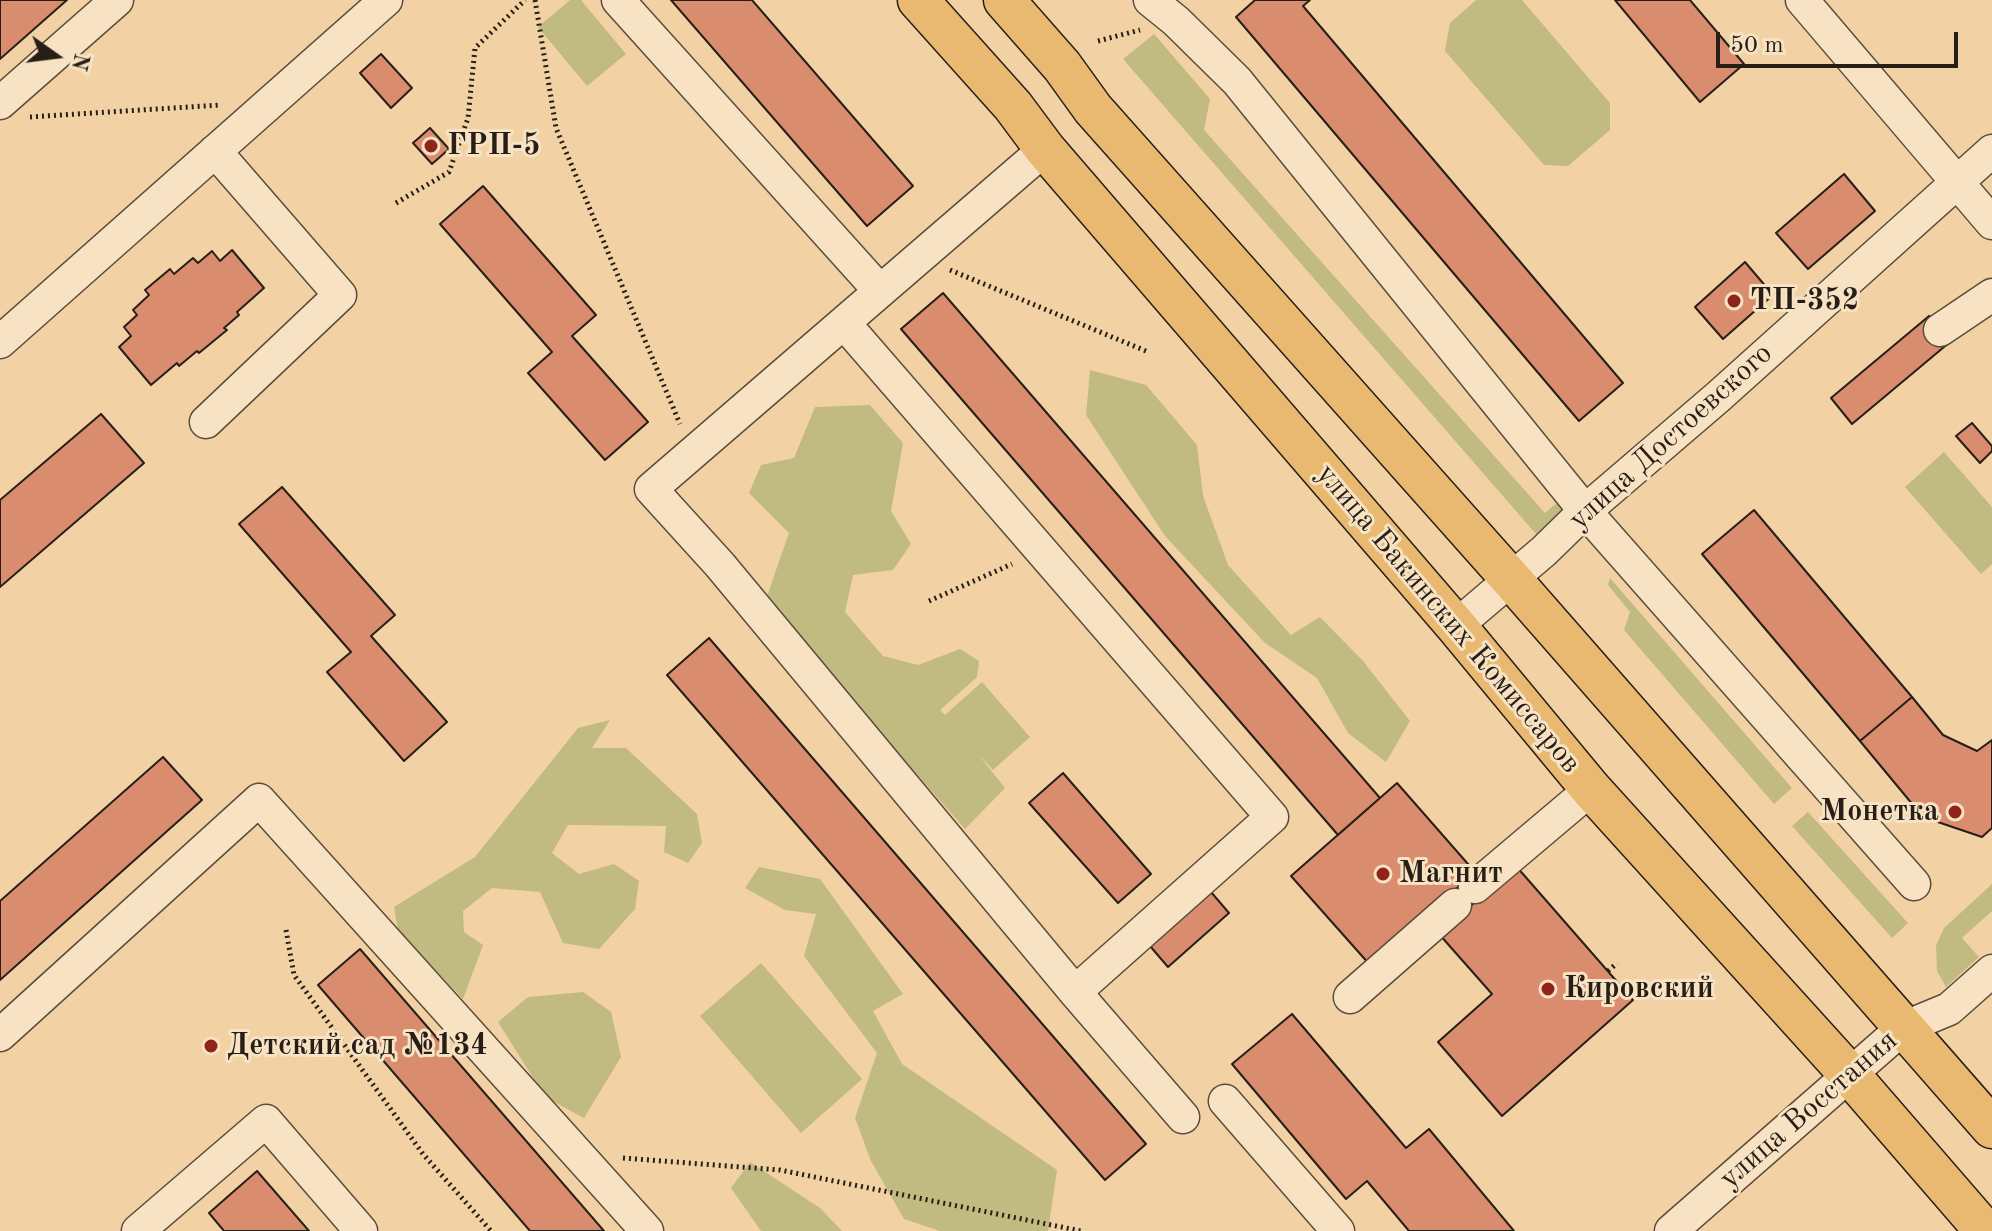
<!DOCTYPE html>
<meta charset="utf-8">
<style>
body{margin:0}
#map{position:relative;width:1992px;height:1231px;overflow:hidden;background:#f2d2a5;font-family:"Old Standard TT",serif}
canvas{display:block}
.north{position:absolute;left:16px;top:16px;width:80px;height:80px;-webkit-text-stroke:6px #f7e2c4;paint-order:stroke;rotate:104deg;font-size:22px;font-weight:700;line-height:32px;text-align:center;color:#271f16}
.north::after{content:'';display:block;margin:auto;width:28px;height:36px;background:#271f16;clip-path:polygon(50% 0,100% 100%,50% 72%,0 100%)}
.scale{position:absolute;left:1716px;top:32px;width:242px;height:36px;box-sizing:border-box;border:4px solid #271f16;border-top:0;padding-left:10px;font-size:24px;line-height:28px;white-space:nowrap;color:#271f16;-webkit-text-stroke:6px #f7e2c4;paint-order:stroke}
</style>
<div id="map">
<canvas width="1992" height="1231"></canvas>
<div class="north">N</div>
<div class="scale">50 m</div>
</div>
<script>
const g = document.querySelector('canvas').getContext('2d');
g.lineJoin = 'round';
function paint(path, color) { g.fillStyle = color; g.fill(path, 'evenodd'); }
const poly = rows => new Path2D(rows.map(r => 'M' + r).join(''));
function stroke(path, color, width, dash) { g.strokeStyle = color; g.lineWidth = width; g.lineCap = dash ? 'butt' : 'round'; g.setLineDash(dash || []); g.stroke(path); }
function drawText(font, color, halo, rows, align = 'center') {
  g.font = font + ' "Old Standard TT",serif'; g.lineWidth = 6; g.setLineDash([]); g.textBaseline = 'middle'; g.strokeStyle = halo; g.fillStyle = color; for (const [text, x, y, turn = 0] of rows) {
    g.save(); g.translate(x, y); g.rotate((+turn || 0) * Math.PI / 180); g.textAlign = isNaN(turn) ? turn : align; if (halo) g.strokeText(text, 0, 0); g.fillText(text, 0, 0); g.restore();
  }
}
paint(poly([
 [570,0,581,0,626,54,587,86,538,27],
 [1476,0,1522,0,1610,103,1610,130,1568,166,1544,165,1445,51,1450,23],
 [1154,34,1210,99,1204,130,1545,513,1565,496,1573,504,1536,534,1123,59],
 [1090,370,1146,385,1197,445,1203,496,1228,565,1291,635,1320,617,1363,661,1410,721,1386,762,1348,733,1317,678,1265,643,1165,536,1086,415],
 [870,405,903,443,891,511,911,544,893,570,853,575,845,612,883,656,918,665,960,649,979,661,977,677,940,710,945,715,982,682,1030,737,993,770,978,754,1005,788,965,829,765,602,789,533,749,493,761,465,794,458,815,407],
 [1944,452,1992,507,1992,564,1981,574,1905,487],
 [1610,578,1792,788,1774,804,1624,630,1630,612,1608,585],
 [610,720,592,748,626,748,697,814,702,843,688,863,664,852,666,826,568,825,552,853,579,874,614,864,639,881,635,909,599,949,563,943,540,892,492,888,463,911,464,932,483,945,463,999,398,930,394,907,475,857,578,728],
 [1808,812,1908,923,1892,938,1792,826],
 [759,867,820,879,903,994,873,1011,902,1064,1057,1170,1048,1231,940,1231,904,1219,871,1161,855,1118,877,1053,804,956,816,914,785,910,745,888],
 [1992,884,1992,911,1962,938,1979,957,1946,987,1937,971,1936,946,1944,928],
 [761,963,862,1079,801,1133,700,1016],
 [583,992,611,1012,621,1057,584,1118,545,1097,498,1022,528,997],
 [750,1162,820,1208,842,1231,761,1231,731,1188]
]), '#c1ba81');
const building = poly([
 [0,0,67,0,0,59,0,0],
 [671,0,752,0,913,186,867,226,671,0],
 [1310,0,1303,6,1623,383,1579,421,1236,17,1255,0,1310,0],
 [1615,0,1690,0,1744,64,1700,102,1615,0],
 [381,54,412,88,391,108,360,73,381,54],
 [430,128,449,149,432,164,413,143,430,128],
 [1844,174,1875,211,1808,269,1776,233,1844,174],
 [483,186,596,315,572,336,648,422,605,460,528,373,552,352,440,224,483,186],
 [232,250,264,288,237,312,239,315,224,328,227,330,199,353,197,351,179,366,177,363,151,385,119,347,131,336,124,327,137,315,133,310,149,295,145,290,170,269,174,274,193,258,198,263,212,251,220,261,232,250],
 [1745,262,1773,295,1723,339,1695,307,1745,262],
 [943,293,1380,798,1338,835,901,329,943,293],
 [1929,316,1950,342,1852,424,1831,398,1929,316],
 [101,414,144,463,0,587,0,500,101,414],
 [1972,423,1992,446,1992,451,1980,463,1956,436,1972,423],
 [282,487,395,615,371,636,447,722,404,761,327,672,351,652,239,524,282,487],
 [1754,510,1912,697,1860,741,1702,554,1754,510],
 [709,638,1146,1144,1105,1180,667,675,709,638],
 [1912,697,1943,735,1977,751,1992,740,1992,828,1982,837,1923,817,1860,741,1912,697],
 [163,757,202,800,0,980,0,901,163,757],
 [1063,773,1151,874,1118,903,1029,803,1063,773],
 [1397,783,1475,872,1370,965,1291,876,1397,783],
 [1516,866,1633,1000,1502,1116,1438,1042,1492,994,1439,934,1516,866],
 [1211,892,1229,913,1168,967,1150,946,1211,892],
 [360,949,604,1231,530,1231,318,985,360,949],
 [1292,1014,1406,1148,1429,1129,1514,1231,1409,1231,1367,1181,1346,1199,1232,1064,1292,1014],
 [257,1171,309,1231,224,1231,209,1213,257,1171]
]);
paint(building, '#da8c6f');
stroke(building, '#271f16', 2);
const minor = poly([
 [618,0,880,291],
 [1150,0,1176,21,1237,81,1585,511,1914,884],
 [1802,0,1992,223],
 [0,103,117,0],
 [1045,149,651,489,720,565,1075,992,1183,1117],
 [844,323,1272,817,1075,992],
 [1940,330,1992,295],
 [0,342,386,0],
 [206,422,340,295,215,151],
 [1456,626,1544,551,1585,511,1718,397,1992,151],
 [1475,887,1591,789],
 [1350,997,1455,905],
 [0,1035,259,800,647,1231],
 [1225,1101,1338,1231],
 [138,1231,266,1121,361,1231],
 [1671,1231,1903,1028,1949,1009,1992,971]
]);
const major = poly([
 [918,0,1013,106,1045,149,1456,626,1591,789,1850,1075,1985,1231],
 [1004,0,1062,66,1093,109,1511,579,1992,1128]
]);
stroke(minor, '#5a4c3a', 35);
stroke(major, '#271f16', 43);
stroke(poly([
 [535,0,556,128,680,424],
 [1098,41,1140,30],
 [30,117,220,105],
 [396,203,449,172,468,118,475,48,525,0],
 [950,270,1146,351],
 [929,601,1012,564],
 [286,930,294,975,423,1154,491,1231],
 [1608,971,1617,963],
 [623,1158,780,1170,1081,1231]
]), '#271f16', 5, [2, 4]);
stroke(minor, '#f7e2c4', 32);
stroke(major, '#e9b972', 40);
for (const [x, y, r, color] of [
 [431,146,8,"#8f2418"],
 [1734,301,8,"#8f2418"],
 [1955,812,8,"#8f2418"],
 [1383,874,8,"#8f2418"],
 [1548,989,8,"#8f2418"],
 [211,1046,8,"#8f2418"]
]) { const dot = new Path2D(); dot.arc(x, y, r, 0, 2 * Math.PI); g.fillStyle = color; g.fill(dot); stroke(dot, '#f7e2c4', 3); }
drawText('bold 30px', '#271f16', '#f7e2c4', [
 ["ГРП-5",447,146],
 ["ТП-352",1750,301],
 ["Монетка",1939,812,"right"],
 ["Магнит",1399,874],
 ["Кировский",1564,989],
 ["Детский сад №134",227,1046]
], 'left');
drawText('30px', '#271f16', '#f7e2c4', [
 ["улица Достоевского",1671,437,-42],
 ["улица Бакинских Комиссаров",1448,619,50],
 ["улица Восстания",1809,1110,-41]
]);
</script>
